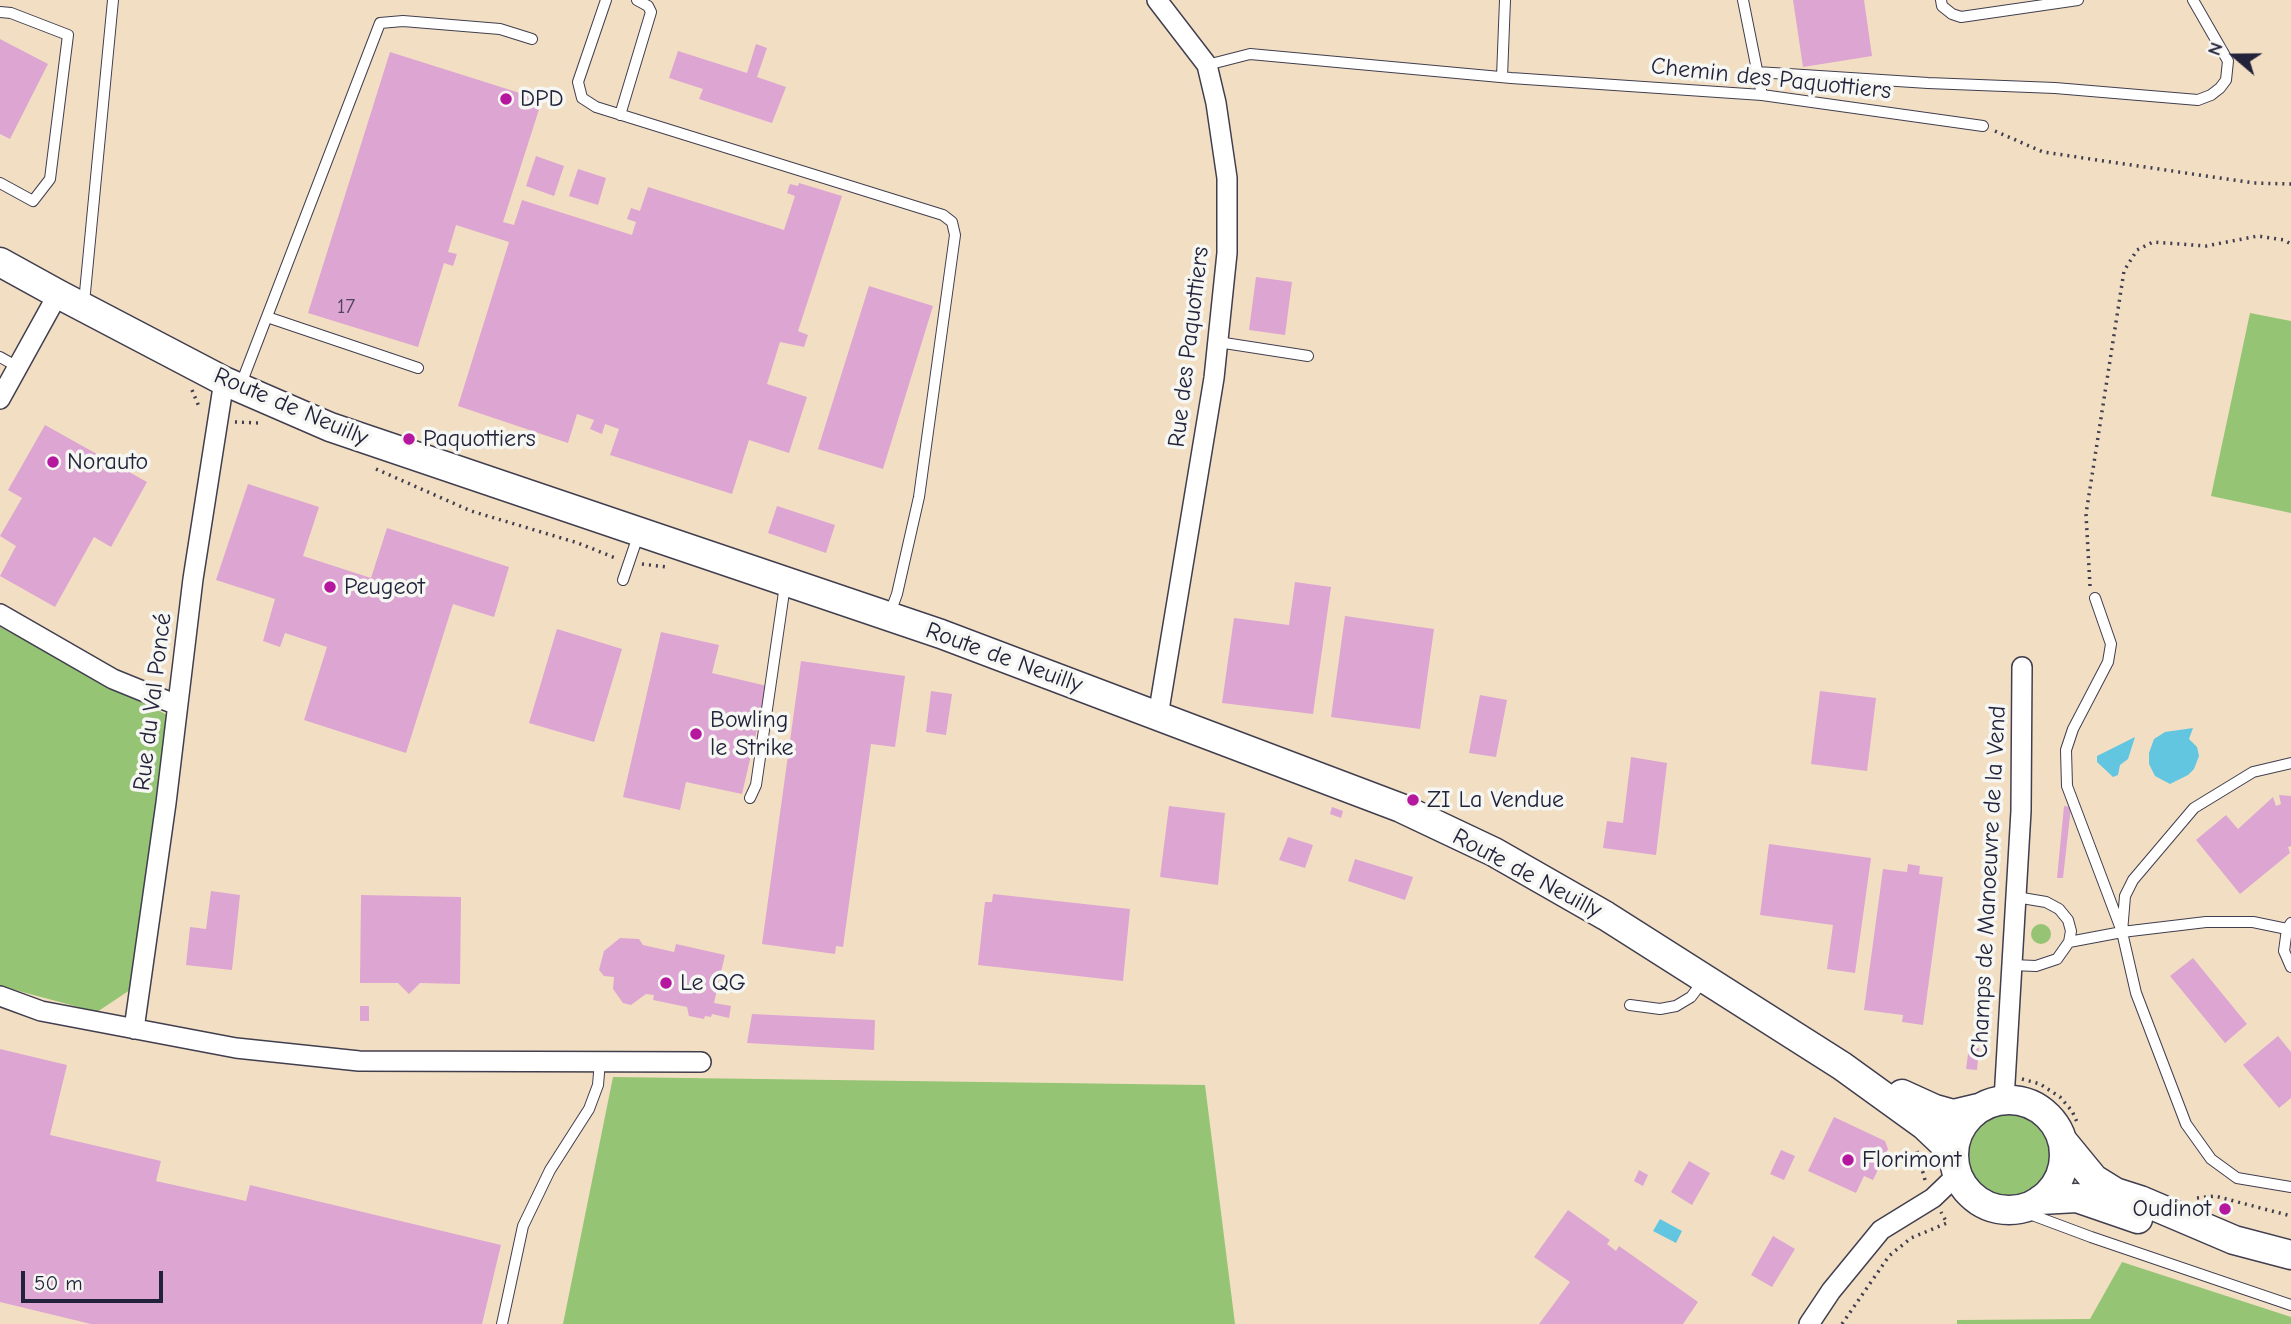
<!DOCTYPE html>
<meta charset="utf-8">
<style>
body{margin:0}
#map{position:relative;width:2291px;height:1324px;overflow:hidden;background:#f2dfc3;font-family:"Comic Neue",sans-serif}
canvas{display:block}
.north{position:absolute;left:2200px;top:21px;width:70px;height:70px;-webkit-text-stroke:5px #f6f6f2;paint-order:stroke;rotate:290deg;font-size:19px;font-weight:700;line-height:28px;text-align:center;color:#22223b}
.north::after{content:'';display:block;margin:auto;width:24px;height:32px;background:#22223b;clip-path:polygon(50% 0,100% 100%,50% 72%,0 100%)}
.scale{position:absolute;left:21px;top:1271px;width:142px;height:32px;box-sizing:border-box;border:4px solid #22223b;border-top:0;padding-left:9px;font-size:21px;line-height:24px;white-space:nowrap;color:#22223b;-webkit-text-stroke:5px #f6f6f2;paint-order:stroke}
</style>
<div id="map">
<canvas width="2291" height="1324"></canvas>
<div class="north">N</div>
<div class="scale">50 m</div>
</div>
<script>
const g = document.querySelector('canvas').getContext('2d');
g.lineJoin = 'round';
function paint(path, color) { g.fillStyle = color; g.fill(path, 'evenodd'); }
const poly = rows => new Path2D(rows.map(r => 'M' + r).join(''));
function stroke(path, color, width, dash) { g.strokeStyle = color; g.lineWidth = width; g.lineCap = dash ? 'butt' : 'round'; g.setLineDash(dash || []); g.stroke(path); }
function drawText(font, color, halo, rows, align = 'center') {
  g.font = font + ' "Comic Neue",sans-serif'; g.lineWidth = 7; g.setLineDash([]); g.textBaseline = 'middle'; g.strokeStyle = halo; g.fillStyle = color; for (const [text, x, y, turn = 0] of rows) {
    g.save(); g.translate(x, y); g.rotate((+turn || 0) * Math.PI / 180); g.textAlign = isNaN(turn) ? turn : align; if (halo) g.strokeText(text, 0, 0); g.fillText(text, 0, 0); g.restore();
  }
}
paint(poly([
 [2250,313,2291,321,2291,513,2211,496],
 [0,627,171,717,130,990,97,1012,0,986],
 '2031 934a10 10 0 1 1 20 0a10 10 0 1 1-20 0Z',
 [613,1077,1205,1085,1235,1324,563,1324],
 '1965 1156a43 43 0 1 1 86 0a43 43 0 1 1-86 0Z',
 [2122,1262,2291,1317,2291,1324,1957,1324,1957,1320,2090,1319]
]), '#95c474');
paint(poly([
 [2193,728,2189,739,2197,747,2199,756,2194,769,2188,775,2170,784,2155,776,2149,764,2149,753,2154,739,2165,732],
 [2135,737,2128,759,2120,765,2118,775,2113,777,2097,762,2097,756],
 [1660,1219,1682,1231,1676,1243,1653,1231]
]), '#63c6e1');
paint(poly([
 [1793,0,1864,0,1872,56,1803,67],
 [0,39,48,64,10,139,0,134],
 [756,44,767,48,757,77,786,87,772,123,699,99,703,89,669,78,678,51,747,73],
 [390,52,542,100,503,222,514,225,522,200,632,235,636,222,627,219,631,208,640,211,648,187,784,230,795,196,787,193,790,184,798,186,799,183,842,196,798,331,808,335,804,347,780,342,767,384,807,397,789,453,749,440,732,494,610,455,619,429,605,424,602,434,590,429,594,420,577,414,568,443,458,406,509,242,456,225,448,252,457,254,453,266,444,263,418,347,308,313],
 [536,156,564,166,554,196,526,186],
 [578,169,606,178,598,205,569,196],
 [1256,277,1292,282,1285,335,1249,330],
 [869,286,933,306,883,469,818,449],
 [45,425,147,482,111,547,94,537,55,607,0,576,16,546,0,536,22,498,8,490],
 [248,484,319,507,303,556,371,578,387,528,509,567,494,617,453,604,406,753,304,720,327,647,285,633,280,647,263,641,275,599,216,580],
 [777,506,835,525,826,553,768,533],
 [1295,582,1331,587,1313,714,1222,703,1234,618,1289,625],
 [1345,616,1434,629,1420,729,1331,717],
 [557,629,622,649,594,742,529,723],
 [661,632,719,645,712,673,767,686,742,794,686,782,680,810,623,797],
 [801,661,905,676,895,747,871,744,843,947,836,946,835,954,762,944],
 [931,691,952,694,946,735,926,732],
 [1820,691,1876,698,1867,771,1811,764],
 [1480,695,1507,700,1496,757,1469,753],
 [1631,757,1667,763,1656,855,1603,848,1607,821,1623,823],
 [2279,795,2291,796,2291,846,2288,847,2290,853,2240,894,2196,840,2226,815,2238,829,2273,797,2276,806,2281,804],
 [1169,806,1225,813,1218,885,1160,877],
 [2064,806,2071,807,2063,878,2057,878],
 [1332,807,1343,811,1341,818,1330,814],
 [1288,837,1313,845,1305,868,1279,860],
 [1769,844,1871,858,1855,973,1827,969,1833,925,1760,915],
 [1355,859,1413,877,1405,900,1348,881],
 [1908,864,1920,866,1919,874,1943,877,1923,1025,1902,1022,1903,1015,1864,1010,1883,869,1907,872],
 [211,891,240,895,232,970,186,965,190,927,206,929],
 [993,894,1130,909,1123,981,978,965,985,902,992,902],
 [361,895,461,897,460,984,420,983,409,994,398,983,360,983],
 [620,938,639,939,643,945,674,952,676,944,725,955,714,1003,731,1006,729,1018,712,1014,711,1017,705,1016,704,1019,689,1016,687,1007,653,1000,654,995,646,994,631,1005,623,1003,613,989,614,977,604,976,599,970,604,951],
 [2193,958,2247,1024,2225,1043,2170,976],
 [360,1006,369,1006,369,1021,360,1021],
 [752,1014,875,1020,874,1050,747,1043],
 [2278,1036,2291,1052,2291,1098,2279,1108,2243,1065],
 [1969,1047,1979,1048,1977,1070,1966,1069],
 [0,1049,67,1065,50,1135,161,1161,156,1181,246,1201,250,1185,501,1245,482,1324,91,1324,0,1302],
 [1834,1117,1885,1141,1888,1149,1873,1180,1864,1176,1856,1193,1808,1171],
 [1781,1150,1795,1156,1784,1180,1770,1174],
 [1689,1161,1710,1173,1692,1205,1671,1192],
 [1639,1170,1648,1175,1643,1186,1634,1181],
 [1568,1210,1610,1240,1607,1244,1616,1251,1619,1246,1698,1302,1683,1324,1539,1324,1570,1282,1534,1257],
 [1773,1236,1795,1249,1772,1287,1751,1275]
]), '#dca5d2');
const lane = poly([
 [606,0,578,82,582,98,596,107,943,215,952,222,955,235,919,497,897,594,890,613],
 [1743,0,1762,95],
 [1941,0,1942,6,1952,14,1961,17,2078,0],
 [0,12,11,13,68,35,50,179,33,201,0,183],
 [1207,65,1250,54,1511,78,1762,95,1983,126],
 [1757,72,1928,83,2055,88,2198,100,2211,95,2220,88,2226,80,2228,61,2193,0],
 [1502,77,1505,0],
 [620,115,651,12,648,6,637,0],
 [84,303,113,0],
 [267,317,418,368],
 [1218,342,1308,356],
 [0,357,18,367],
 [241,384,380,23,403,21,500,29,532,39],
 [623,580,639,533],
 [2095,598,2111,644,2108,662,2073,729,2066,750,2067,786,2121,929],
 [2291,763,2253,772,2194,808,2133,880,2125,896,2122,932,2136,993,2186,1124,2211,1159,2237,1178,2291,1187],
 [750,798,756,785,785,585],
 [2291,923,2287,929,2284,951,2291,967],
 [2069,942,2122,932,2206,922,2253,922,2287,929],
 [2012,965,2036,966,2057,959,2069,942,2071,931,2068,920,2059,909,2046,902,2016,897],
 [1630,1005,1660,1009,1676,1006,1691,997,1703,981],
 [2016,1209,2091,1237,2291,1305],
 [502,1324,523,1226,550,1170,589,1109,598,1085,600,1061]
]);
const street = poly([
 [1157,0,1207,65,1216,103,1227,178,1227,253,1214,378,1158,716],
 [0,399,58,294],
 [0,614,113,679,177,705],
 [0,996,41,1011,236,1048,359,1061,701,1062],
 [134,1029,166,803,193,579,224,381],
 [2004,1100,2021,811,2022,667],
 [1809,1324,1831,1291,1881,1230,1933,1198,1957,1175]
]);
const secondary = poly([
 [0,262,58,294,224,381,330,427,941,634,1401,808,1494,852,1606,916,1842,1066,1925,1126,1944,1144,1953,1158],
 [1902,1094,1935,1109,1953,1114,1978,1108],
 '1954 1155a55 55 0 1 1 110 0a55 55 0 1 1-110 0Z',
 [2062,1140,2094,1179,2115,1192,2140,1200,2234,1240,2291,1255],
 [2040,1200,2077,1198,2138,1219]
]);
stroke(lane, '#413e4f', 12);
stroke(street, '#413e4f', 22);
stroke(secondary, '#413e4f', 31);
stroke(poly([
 [1995,131,2043,152,2254,183,2291,184],
 [192,390,200,409],
 [235,422,259,423],
 [376,469,471,511,578,543,618,559],
 [642,564,666,567],
 [2090,586,2086,514,2124,271,2137,250,2153,242,2206,246,2258,236,2284,240,2291,244],
 [2022,1079,2040,1084,2060,1097,2072,1111,2077,1122],
 [1917,1151,1925,1180],
 [2197,1198,2215,1196,2291,1216],
 [1842,1324,1889,1256,1911,1238,1947,1223,1941,1212]
]), '#413e4f', 3.5, [2, 5]);
stroke(lane, '#fff', 10);
stroke(street, '#fff', 19);
stroke(secondary, '#fff', 28);
for (const [x, y, r, color] of [
 [506,99,7,"#b5179e"],
 [409,439,7,"#b5179e"],
 [53,462,7,"#b5179e"],
 [330,587,7,"#b5179e"],
 [696,734,7,"#b5179e"],
 [1413,800,7,"#b5179e"],
 [666,983,7,"#b5179e"],
 [1848,1160,7,"#b5179e"],
 [2225,1209,7,"#b5179e"]
]) { const dot = new Path2D(); dot.arc(x, y, r, 0, 2 * Math.PI); g.fillStyle = color; g.fill(dot); stroke(dot, '#f6f6f2', 2.5); }
drawText('21px', '#504361', null, [
 ["17",346,307]
]);
drawText('24px', '#22223b', '#f6f6f2', [
 ["Chemin des Paquottiers",1771,79,6],
 ["Rue des Paquottiers",1189,347,-83],
 ["Route de Neuilly",291,407,23],
 ["Route de Neuilly",1004,658,20],
 ["Rue du Val Poncé",153,702,-83],
 ["Route de Neuilly",1527,874,28],
 ["Champs de Manoeuvre de la Vend",1989,882,-87]
]);
drawText('24px', '#22223b', '#f6f6f2', [
 ["DPD",520,99],
 ["Paquottiers",423,439],
 ["Norauto",67,462],
 ["Peugeot",344,587],
 ["Bowling",710,720],
 ["le Strike",710,748],
 ["ZI La Vendue",1427,800],
 ["Le QG",680,983],
 ["Florimont",1862,1160],
 ["Oudinot",2211,1209,"right"]
], 'left');
</script>
